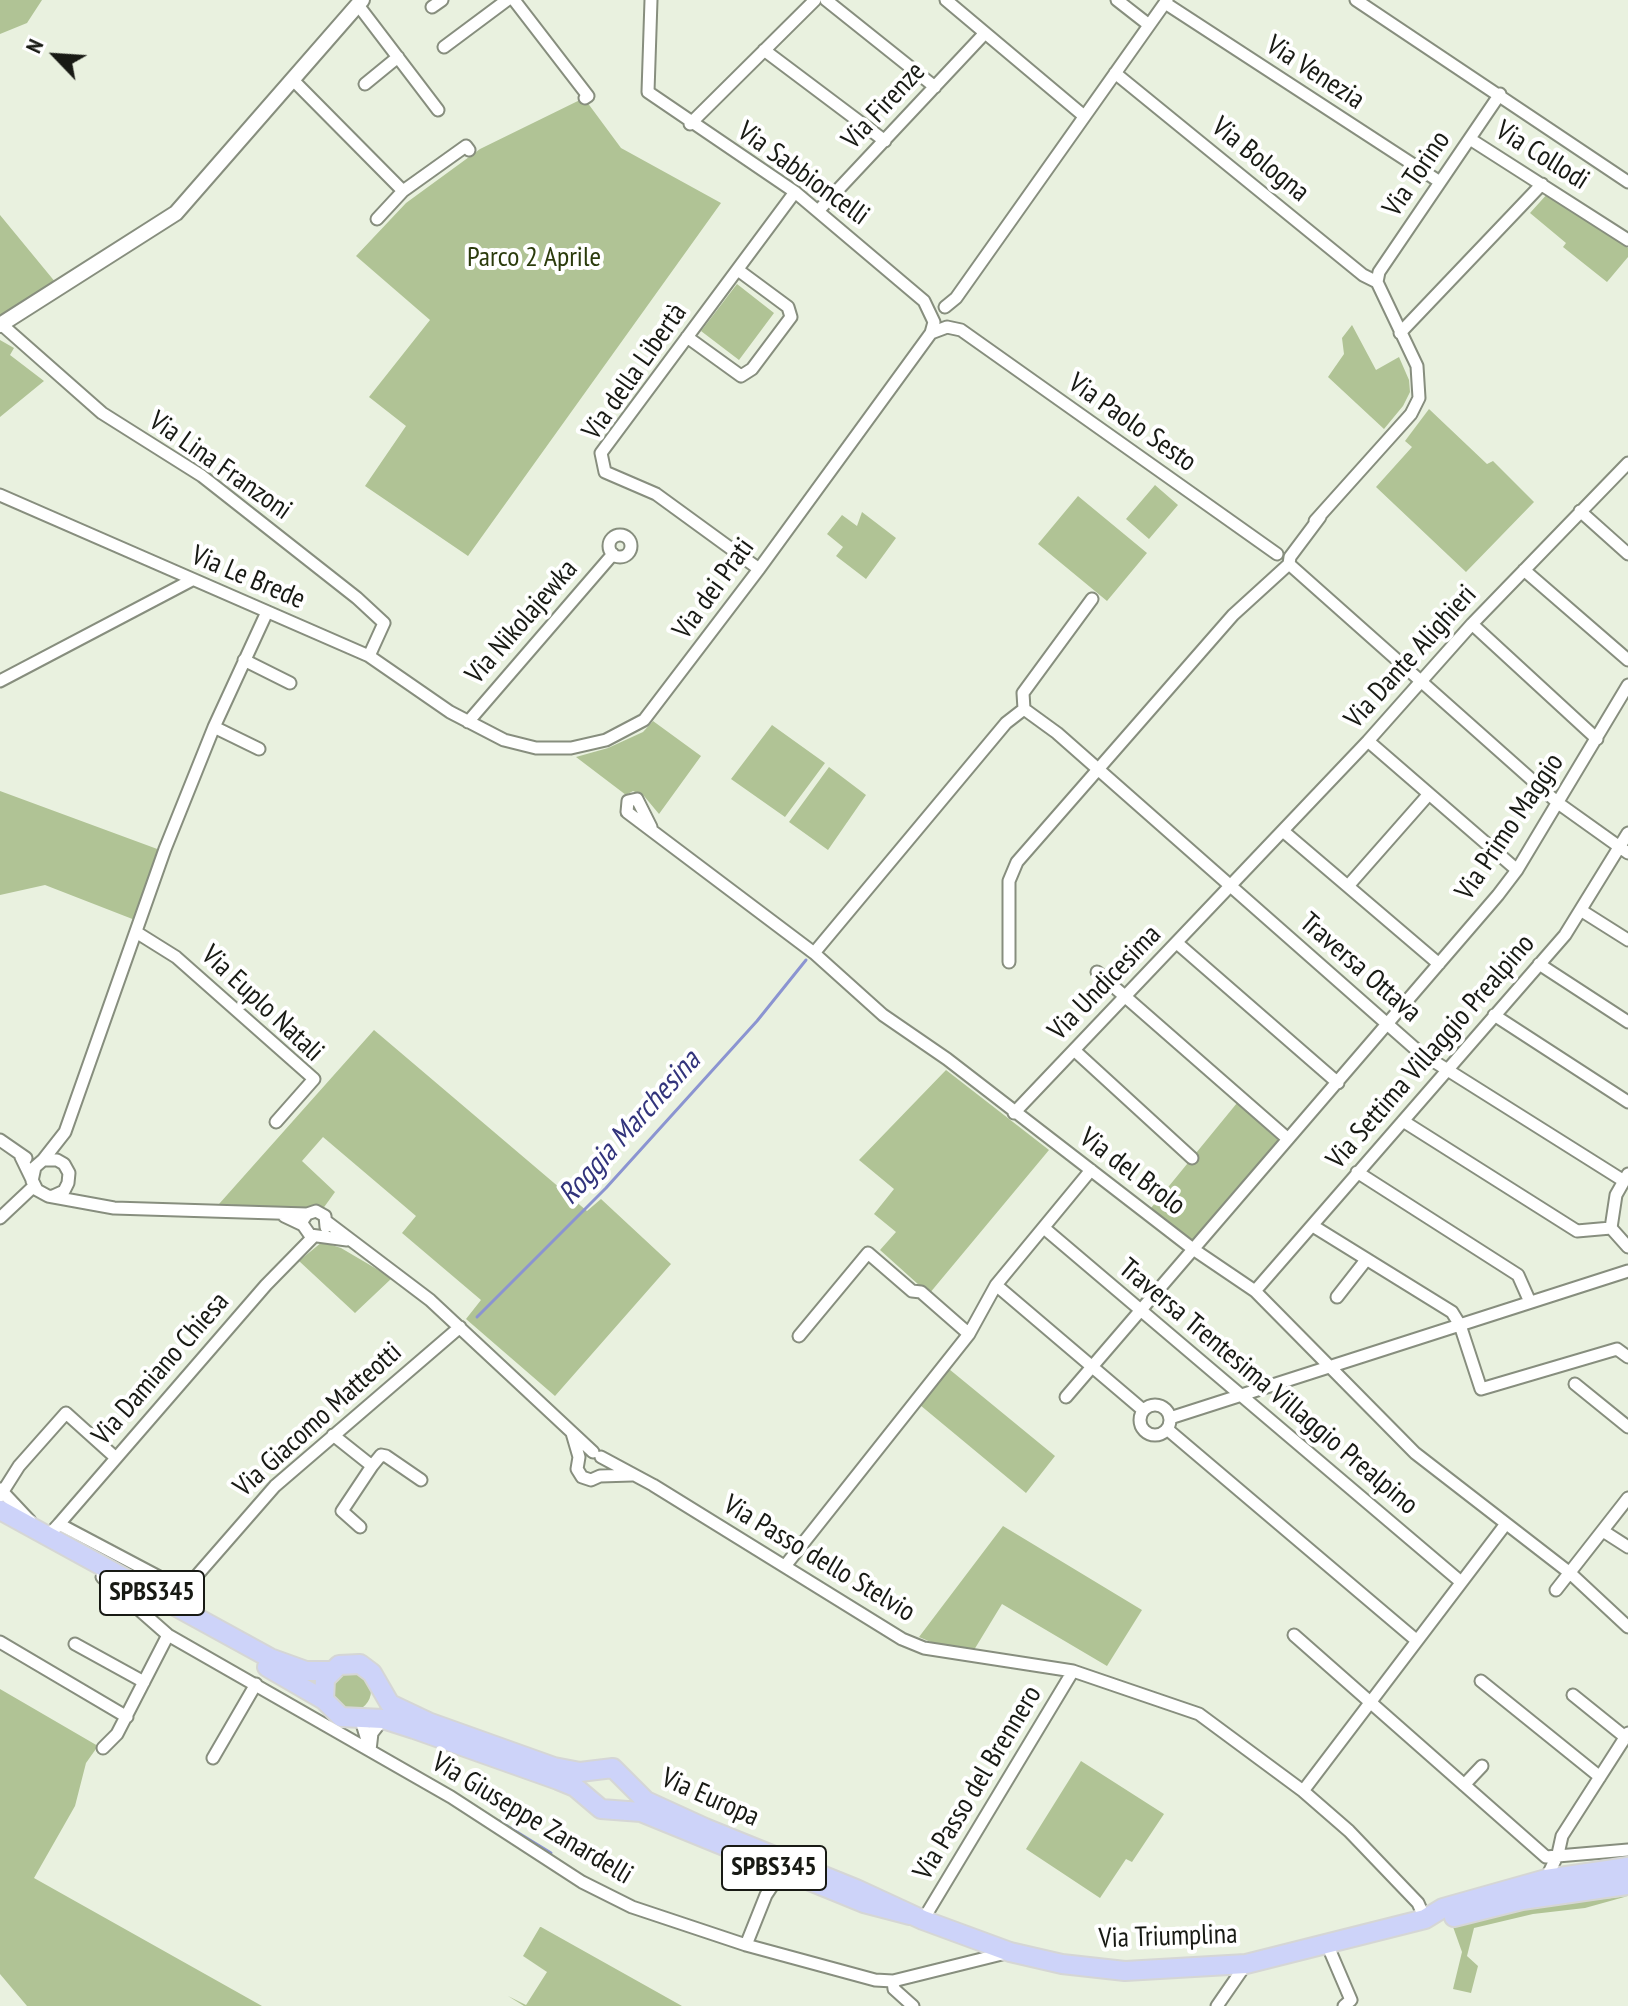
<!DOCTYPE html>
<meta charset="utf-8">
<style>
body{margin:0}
#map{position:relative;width:1628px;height:2006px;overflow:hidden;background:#e9f1df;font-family:"PT Sans Narrow",sans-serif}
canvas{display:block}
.north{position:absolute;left:16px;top:16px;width:80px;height:80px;-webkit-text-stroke:6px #fff;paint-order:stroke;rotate:295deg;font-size:22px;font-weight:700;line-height:32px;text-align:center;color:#181a14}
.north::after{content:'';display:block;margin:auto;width:28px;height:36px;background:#181a14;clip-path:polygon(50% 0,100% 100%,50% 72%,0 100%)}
</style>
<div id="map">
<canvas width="1628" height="2006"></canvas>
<div class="north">N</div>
</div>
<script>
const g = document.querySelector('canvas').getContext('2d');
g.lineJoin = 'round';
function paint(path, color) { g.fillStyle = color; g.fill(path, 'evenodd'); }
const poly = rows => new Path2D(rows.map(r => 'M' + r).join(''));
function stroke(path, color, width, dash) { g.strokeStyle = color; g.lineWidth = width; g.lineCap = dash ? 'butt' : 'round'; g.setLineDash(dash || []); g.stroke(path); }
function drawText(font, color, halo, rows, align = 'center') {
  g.font = font + ' "PT Sans Narrow",sans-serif'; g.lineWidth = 8; g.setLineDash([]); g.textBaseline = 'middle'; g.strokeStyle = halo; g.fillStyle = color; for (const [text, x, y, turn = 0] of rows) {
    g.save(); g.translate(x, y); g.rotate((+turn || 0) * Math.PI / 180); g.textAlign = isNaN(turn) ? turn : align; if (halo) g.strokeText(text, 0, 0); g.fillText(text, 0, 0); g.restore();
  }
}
paint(poly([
 [0,0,42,0,27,23,0,34],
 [584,98,621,148,721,203,468,556,365,486,406,426,369,397,430,320,356,256,406,203,480,149],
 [1549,192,1628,248,1628,257,1607,282,1563,247,1566,243,1530,213],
 [0,215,56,283,0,321],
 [737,284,774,313,739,360,701,331],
 [1352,325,1376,370,1399,357,1409,380,1410,392,1403,406,1384,429,1328,377,1344,354,1342,338],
 [0,340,14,348,10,355,44,381,0,417],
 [1429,409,1487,464,1493,461,1534,502,1466,572,1376,487,1412,447,1405,441],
 [1155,485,1178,505,1149,539,1126,519],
 [1078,496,1147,553,1107,601,1038,544],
 [862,512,896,538,866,579,836,556,843,547,827,534,842,515,857,526],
 [653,721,701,756,659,814,644,796,633,791,626,795,576,757,608,748,643,732],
 [772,725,825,763,785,817,731,779],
 [829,767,866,795,828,850,789,822],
 [0,791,160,850,135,920,45,885,0,895],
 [374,1030,587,1211,601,1199,671,1264,555,1396,466,1319,481,1300,402,1233,416,1216,323,1137,302,1161,335,1192,322,1210,219,1204],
 [946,1070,1049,1150,929,1294,880,1250,896,1232,874,1214,894,1189,859,1160],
 [1237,1103,1279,1141,1193,1241,1151,1208],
 [322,1242,341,1248,392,1278,355,1313,299,1261],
 [949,1369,1055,1456,1026,1493,920,1405],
 [1003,1526,1142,1610,1107,1666,1002,1604,974,1650,943,1647,919,1637],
 '331 1691a20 20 0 1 1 40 0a20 20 0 1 1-40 0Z',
 [0,1689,98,1746,86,1763,75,1806,34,1878,262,2006,27,2006,0,1974],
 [1081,1761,1164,1814,1132,1862,1126,1859,1100,1898,1026,1849],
 [1628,1896,1585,1908,1533,1914,1474,1928,1467,1956,1478,1966,1471,1993,1453,1989,1462,1952,1452,1924,1512,1910],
 [540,1927,541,1927,682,2006,524,2006,508,1996,526,2005,547,1972,523,1956]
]), '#b0c395');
stroke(poly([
 [477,1317,606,1188,757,1021,806,960],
 [499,1821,551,1853]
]), '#8b94d1', 3);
const minor = poly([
 [514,0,588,96,585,98],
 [826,0,935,87],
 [946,0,1084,116],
 [1117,0,1149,25],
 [1356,0,1628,182],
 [1165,3,1440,182],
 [358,5,438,110],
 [432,7,442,0],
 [444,47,507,0],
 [764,50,885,141],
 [1115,73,1363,275,1377,282],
 [293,80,403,191],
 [365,84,398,57],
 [690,124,815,0],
 [1470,139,1628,240],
 [818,211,985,33],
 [377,219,403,191,466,146,469,150],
 [1377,282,1379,272,1500,94],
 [945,307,956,298,1167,0],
 [1,324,102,413,202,476,357,598,384,623,369,656],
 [931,333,947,327,961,330,1277,554],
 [1400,333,1542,184],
 [687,337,741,376,752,369,791,317,788,307,738,270],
 [0,495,369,656,450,712,504,740,536,748,571,748,606,740,644,720,759,569,931,333,934,322,924,301,795,192,648,92,651,0],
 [1580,511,1628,554],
 [1315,521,1411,414,1419,398,1417,366,1377,282],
 '609 546a11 11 0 1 1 22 0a11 11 0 1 1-22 0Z',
 [1289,564,1558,803,1628,853],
 [759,569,656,494,605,472,601,453,795,192],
 [1524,570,1628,660],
 [1472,624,1597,739],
 [244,660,290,683],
 [0,681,192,580],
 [1024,709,1023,693,1092,599],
 [468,722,613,554],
 [214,727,259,749],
 [1368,741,1517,870],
 [651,827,637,799,628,801,627,812,814,953,883,1015,947,1059,1193,1249,1255,1291,1415,1453,1570,1573,1628,1627],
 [1283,831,1439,964],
 [1348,886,1429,794],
 [1582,911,1628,940],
 [136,932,176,957,314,1079,276,1122],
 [1177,943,1338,1083],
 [814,953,1006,723,1024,709,1057,733,1419,1052,1624,1181],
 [1009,962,1009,881,1017,862,1233,615,1289,564,1290,557,1320,517],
 [1539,964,1628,1022],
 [1097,972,1288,1139],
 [1494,1015,1628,1102],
 [1074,1050,1192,1158],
 [1014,1113,1368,741,1472,624,1628,463],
 [1403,1121,1577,1231,1611,1228],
 [0,1140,26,1158],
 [21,1157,37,1190,48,1196,114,1208,307,1214],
 [43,1160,65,1132,165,849,214,727,267,612],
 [1357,1172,1518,1275,1530,1302],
 [1628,1174,1616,1195,1611,1228,1628,1247],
 [32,1181,35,1167,43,1160,57,1160,64,1164,69,1173,68,1183,64,1191,53,1196],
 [284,1216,303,1225,310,1235,347,1240],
 [0,1218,34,1186],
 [303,1220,307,1214,316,1211,325,1216,326,1227],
 [327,1222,430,1300,593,1452],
 [1313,1226,1452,1312,1460,1325,1481,1389,1617,1349,1628,1357],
 [1044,1228,1461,1582],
 [996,1285,1143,1410],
 [1255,1291,1565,935,1628,833],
 [1337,1297,1366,1260],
 [799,1336,868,1253,912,1291,921,1292,969,1334],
 [1575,1384,1628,1427],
 [1066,1397,1498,895,1517,870,1628,685],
 '1140 1420a15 15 0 1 1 30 0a15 15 0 1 1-30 0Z',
 [1170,1418,1628,1271],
 [1167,1429,1416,1640],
 [572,1433,579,1457,577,1469,582,1477,591,1480,600,1476,632,1475],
 [333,1435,372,1466,381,1455,386,1456,421,1480],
 [601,1457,653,1485,902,1639,924,1648,1073,1671,1199,1714,1303,1791,1349,1831,1418,1903,1425,1919],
 [0,1489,30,1521],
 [0,1496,19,1466,66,1413,116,1458],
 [59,1524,266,1285,314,1236],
 [360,1527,342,1511,372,1466],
 [1603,1531,1628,1547],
 [48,1536,59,1524,180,1588,186,1588,275,1486,460,1327],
 [785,1566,969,1334,996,1285,1091,1170],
 [102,1577,168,1635,451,1797,582,1882,632,1907,746,1945,875,1980,893,1981,1006,1953],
 [1556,1590,1628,1498],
 [1294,1635,1546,1857,1628,1850],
 [0,1642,127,1717],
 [75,1644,144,1682],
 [1481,1681,1600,1777],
 [1573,1695,1625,1737],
 [360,1717,370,1750],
 [103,1748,117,1734,168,1635],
 [370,1750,372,1733,383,1719],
 [213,1758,256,1684],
 [1464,1785,1482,1766],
 [1303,1791,1505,1525],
 [1546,1879,1558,1854,1562,1836,1628,1733],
 [923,1920,1073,1671],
 [1327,1944,1351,2000,1344,2006],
 [746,1945,766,1895,782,1871],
 [893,1981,894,1989,913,2006],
 [1217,2006,1246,1964]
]);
const tertiary = poly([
 [0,325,176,213,362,0]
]);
const primary = poly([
 [0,1510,270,1658,306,1671,330,1671],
 [267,1667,324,1700],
 [910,1915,864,1903,641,1812,601,1809,575,1787,558,1780,414,1729,383,1719,341,1717,324,1700,325,1679,339,1665,360,1664,372,1673,390,1704,428,1722,554,1767,580,1772,613,1768,646,1801,705,1828,856,1889,923,1920,1010,1952,1062,1964,1125,1971,1246,1964,1425,1919,1443,1908,1546,1879,1628,1867],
 [1454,1917,1522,1900,1628,1885]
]);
stroke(minor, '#878e7e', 15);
stroke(tertiary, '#878e7e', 18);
stroke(primary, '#d5d6d5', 22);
stroke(minor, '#fff', 11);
stroke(tertiary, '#fff', 14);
stroke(primary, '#cdd3f9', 18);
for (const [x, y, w] of [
 [152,1593,104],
 [774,1868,104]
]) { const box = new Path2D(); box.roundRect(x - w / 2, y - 22, w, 44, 6); g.fillStyle = '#fff'; g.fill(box); stroke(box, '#181a14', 2); }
drawText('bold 26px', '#181a14', null, [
 ["SPBS345",152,1593],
 ["SPBS345",774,1868]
]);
drawText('28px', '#181a14', '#fff', [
 ["Via Venezia",1315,73,33],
 ["Via Firenze",884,106,-47],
 ["Via Collodi",1542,156,32],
 ["Via Bologna",1260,160,39],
 ["Via Sabbioncelli",803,174,36],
 ["Via Torino",1417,174,-56],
 ["Via della Libertà",635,372,-55],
 ["Via Paolo Sesto",1132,423,35],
 ["Via Lina Franzoni",220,466,35],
 ["Via Le Brede",248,578,23],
 ["Via dei Prati",714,589,-54],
 ["Via Nikolajewka",522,622,-49],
 ["Via Dante Alighieri",1411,657,-48],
 ["Via Primo Maggio",1510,827,-56],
 ["Traversa Ottava",1360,968,41],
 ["Via Undicesima",1105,983,-46],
 ["Via Euplo Natali",262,1004,43],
 ["Via Settima Villaggio Prealpino",1431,1052,-49],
 ["Via del Brolo",1132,1172,37],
 ["Via Damiano Chiesa",161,1369,-49],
 ["Traversa Trentesima Villaggio Prealpino",1268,1387,40],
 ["Via Giacomo Matteotti",318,1420,-42],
 ["Via Passo dello Stelvio",819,1559,31],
 ["Via Passo del Brennero",978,1783,-59],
 ["Via Europa",710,1798,24],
 ["Via Giuseppe Zanardelli",532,1819,31],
 ["Via Triumplina",1168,1937,-2]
]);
drawText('28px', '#2b3b0c', '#fff', [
 ["Parco 2 Aprile",534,258]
]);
drawText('italic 30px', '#32347c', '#fff', [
 ["Roggia Marchesina",630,1128,-48]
]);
</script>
